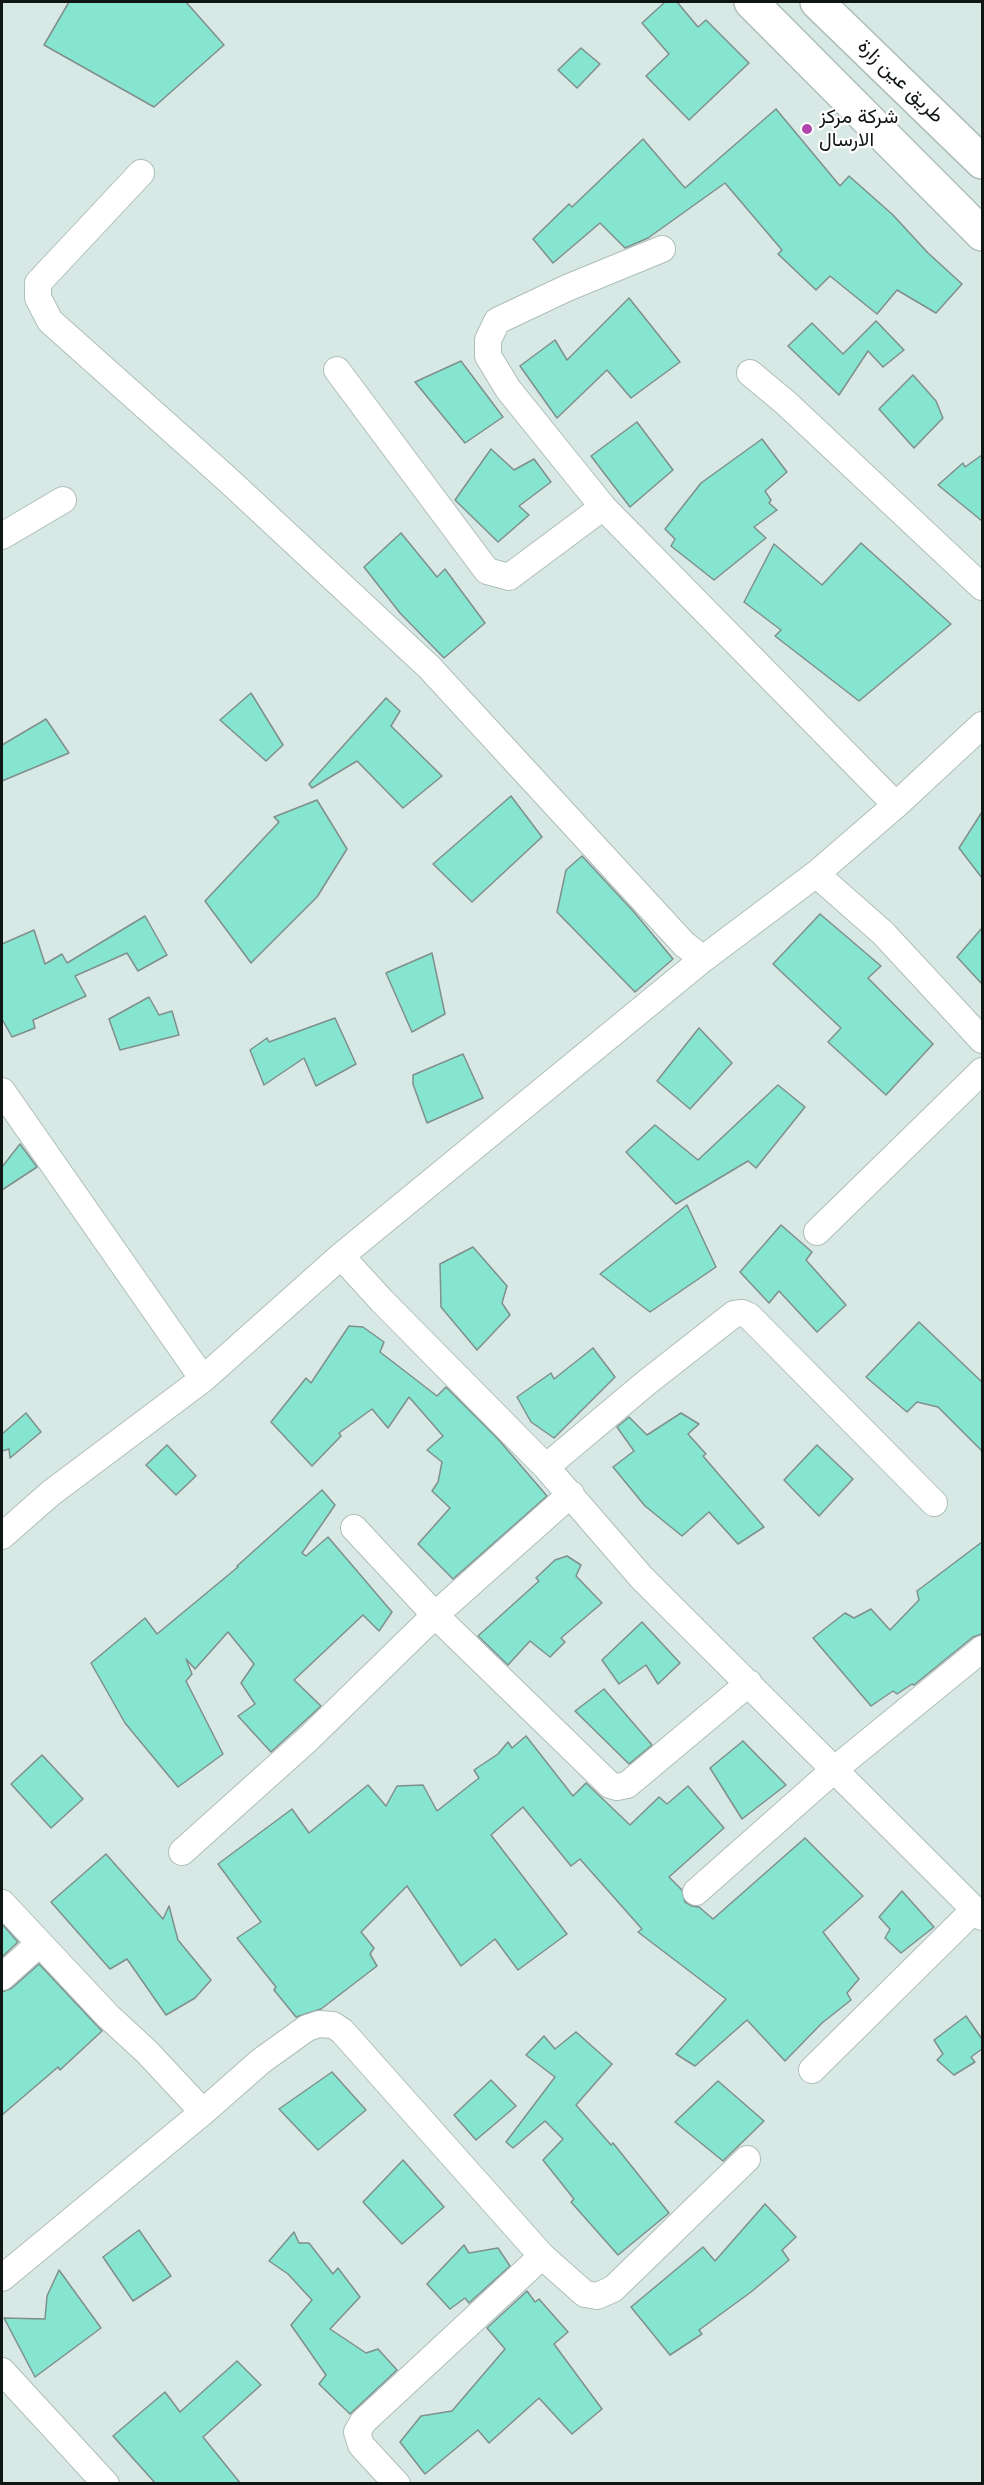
<!DOCTYPE html>
<meta charset="utf-8">
<style>
body{margin:0}
#map{position:relative;width:984px;height:2485px;overflow:hidden;background:#d8e9e5;font-family:Poppins,sans-serif}
canvas{display:block}
.frame{position:absolute;inset:0;border:3px solid #101614;pointer-events:none}
</style>
<div id="map">
<canvas width="984" height="2485"></canvas>
<div class="frame"></div>
</div>
<script>
const g = document.querySelector('canvas').getContext('2d');
g.lineJoin = 'round';
function paint(path, color) { g.fillStyle = color; g.fill(path, 'evenodd'); }
const poly = rows => new Path2D(rows.map(r => 'M' + r).join(''));
function stroke(path, color, width, dash) { g.strokeStyle = color; g.lineWidth = width; g.lineCap = dash ? 'butt' : 'round'; g.setLineDash(dash || []); g.stroke(path); }
function drawText(font, color, halo, rows, align = 'center') {
  g.font = font + ' Poppins,Vazirmatn,sans-serif'; g.lineWidth = 4.5; g.setLineDash([]); g.textBaseline = 'middle'; g.strokeStyle = halo; g.fillStyle = color; for (const [text, x, y, turn = 0] of rows) {
    g.save(); g.translate(x, y); g.rotate((+turn || 0) * Math.PI / 180); g.textAlign = isNaN(turn) ? turn : align; if (halo) g.strokeText(text, 0, 0); g.fillText(text, 0, 0); g.restore();
  }
}
const building = poly([
 [69,2,186,2,224,45,154,107,44,45,69,2],
 [665,2,677,2,698,27,706,20,749,63,689,120,646,76,669,54,642,23,665,2],
 [581,48,600,64,577,88,558,70,581,48],
 [776,109,840,186,849,176,893,215,928,253,962,284,936,313,897,290,877,314,830,276,816,290,778,254,782,250,725,183,648,238,625,248,600,223,553,263,533,239,569,204,572,207,643,139,685,188,776,109],
 [629,298,680,362,631,398,607,370,557,418,520,366,555,340,567,360,629,298],
 [876,321,904,350,883,367,868,351,839,395,788,346,812,323,843,354,876,321],
 [461,361,503,417,465,443,415,382,461,361],
 [913,375,936,401,943,418,914,448,879,409,913,375],
 [637,422,673,470,630,507,591,456,637,422],
 [762,439,787,472,765,491,771,500,769,503,777,510,754,527,766,538,714,580,671,546,675,539,665,529,701,483,762,439],
 [491,449,514,470,534,459,551,482,519,506,529,515,498,542,455,500,491,449],
 [982,455,982,521,938,485,963,463,965,467,982,455],
 [401,533,437,577,445,569,485,623,444,658,400,613,364,567,401,533],
 [861,543,951,624,859,701,775,636,781,630,744,602,774,544,822,585,861,543],
 [251,693,283,745,266,761,220,720,251,693],
 [386,698,400,711,391,726,442,776,403,808,357,761,312,788,309,784,386,698],
 [46,719,69,753,2,781,2,745,46,719],
 [511,796,542,837,472,902,433,864,511,796],
 [317,800,347,849,317,897,251,963,205,901,279,822,274,817,317,800],
 [982,812,982,878,959,848,982,812],
 [582,856,634,912,673,959,635,992,557,912,566,870,582,856],
 [820,914,881,966,868,978,933,1044,886,1095,828,1042,841,1028,773,964,820,914],
 [145,916,167,955,138,971,127,953,75,976,86,996,33,1020,35,1028,12,1037,2,1019,2,944,34,930,45,964,62,954,67,963,145,916],
 [982,928,982,984,957,957,982,928],
 [432,953,445,1014,412,1032,386,973,432,953],
 [149,997,159,1015,172,1011,179,1035,120,1050,109,1019,149,997],
 [335,1018,356,1064,316,1086,304,1058,264,1085,250,1050,267,1038,269,1042,335,1018],
 [699,1028,732,1063,690,1109,657,1081,699,1028],
 [463,1054,483,1098,427,1123,413,1084,413,1075,463,1054],
 [778,1085,805,1107,756,1168,748,1161,676,1204,626,1152,655,1125,698,1160,778,1085],
 [20,1144,37,1167,2,1190,2,1167,20,1144],
 [687,1205,716,1267,650,1312,600,1274,687,1205],
 [781,1225,812,1252,806,1260,846,1305,817,1332,779,1291,769,1303,740,1272,781,1225],
 [473,1247,507,1286,502,1303,510,1315,477,1350,441,1307,440,1264,473,1247],
 [919,1322,982,1382,982,1451,938,1407,917,1402,907,1412,866,1377,919,1322],
 [349,1326,363,1327,384,1342,380,1352,437,1396,446,1387,498,1439,547,1496,453,1579,418,1544,450,1508,432,1491,438,1482,442,1462,427,1450,443,1436,409,1397,388,1428,372,1409,339,1433,341,1436,312,1466,271,1422,306,1378,311,1383,349,1326],
 [593,1348,615,1377,554,1438,531,1422,517,1397,551,1373,554,1379,593,1348],
 [26,1413,41,1432,10,1458,9,1449,2,1451,2,1434,26,1413],
 [681,1413,699,1424,688,1434,706,1454,703,1456,764,1527,738,1544,709,1512,682,1536,645,1506,613,1467,634,1451,617,1427,629,1417,647,1435,681,1413],
 [167,1445,196,1476,176,1495,146,1465,167,1445],
 [817,1445,853,1479,819,1516,784,1480,817,1445],
 [322,1490,335,1505,302,1553,306,1556,328,1537,392,1612,379,1631,363,1615,294,1680,321,1706,271,1752,238,1716,255,1704,241,1683,254,1664,228,1632,195,1669,186,1659,192,1674,186,1681,223,1754,178,1787,125,1723,91,1663,145,1618,157,1634,238,1567,237,1566,322,1490],
 [982,1542,982,1634,973,1637,914,1685,912,1684,897,1694,893,1691,871,1706,813,1638,845,1613,854,1618,871,1609,890,1630,919,1600,917,1591,982,1542],
 [567,1556,581,1565,576,1576,602,1603,561,1638,565,1642,550,1657,530,1641,508,1665,478,1636,539,1581,536,1578,555,1560,567,1556],
 [642,1622,680,1663,658,1684,646,1665,619,1684,602,1660,642,1622],
 [604,1689,652,1745,629,1764,575,1711,604,1689],
 [526,1736,573,1796,586,1783,630,1825,659,1797,667,1804,688,1786,724,1828,669,1877,682,1890,685,1902,692,1906,699,1907,713,1919,805,1838,863,1896,823,1932,859,1979,847,1993,851,2000,822,2023,785,2061,747,2020,695,2066,676,2054,726,1999,638,1932,642,1929,580,1859,571,1866,523,1807,491,1835,567,1934,518,1970,495,1939,461,1966,407,1886,361,1932,374,1948,370,1954,377,1966,321,2009,296,2017,274,1990,276,1987,237,1938,261,1922,218,1864,292,1809,309,1833,368,1785,386,1806,397,1786,423,1785,437,1811,479,1778,474,1770,498,1754,508,1742,512,1748,526,1736],
 [743,1741,786,1785,742,1819,710,1768,743,1741],
 [42,1755,83,1799,51,1828,11,1784,42,1755],
 [106,1854,163,1919,169,1906,178,1940,211,1980,195,1998,166,2015,127,1959,110,1969,51,1902,106,1854],
 [902,1891,934,1927,901,1953,885,1938,890,1929,879,1917,902,1891],
 [2,1924,18,1942,2,1957,2,1924],
 [39,1964,102,2031,60,2070,58,2067,2,2115,2,1992,12,1988,39,1964],
 [966,2016,982,2039,982,2049,971,2057,975,2062,954,2075,937,2060,943,2054,934,2040,966,2016],
 [576,2032,612,2064,576,2105,611,2145,613,2143,669,2213,618,2255,571,2202,574,2199,543,2160,563,2139,545,2121,513,2148,506,2142,555,2077,526,2055,544,2036,555,2049,576,2032],
 [332,2072,366,2110,318,2150,279,2109,332,2072],
 [491,2080,516,2106,476,2140,454,2115,491,2080],
 [718,2081,764,2121,723,2161,675,2122,718,2081],
 [403,2160,444,2207,402,2244,363,2202,403,2160],
 [765,2204,796,2237,782,2250,789,2260,751,2292,699,2330,702,2334,670,2355,631,2307,703,2247,715,2261,765,2204],
 [139,2230,171,2276,133,2301,103,2257,139,2230],
 [294,2232,299,2243,309,2243,333,2274,338,2268,360,2297,330,2329,366,2353,378,2349,397,2370,350,2414,319,2384,326,2375,291,2325,312,2300,288,2274,269,2261,294,2232],
 [464,2245,469,2253,498,2248,510,2266,469,2303,465,2298,450,2309,427,2284,464,2245],
 [59,2270,101,2328,35,2377,4,2318,45,2319,47,2296,59,2270],
 [527,2291,535,2302,539,2299,568,2332,554,2344,602,2409,572,2434,539,2398,489,2443,478,2430,425,2474,400,2442,421,2416,452,2411,505,2349,487,2328,527,2291],
 [237,2361,261,2385,203,2437,241,2484,156,2484,113,2436,165,2392,180,2412,237,2361]
]);
paint(building, '#86e5d0');
stroke(building, '#7f8f8b', 1.5);
const minor = poly([
 [141,173,38,283,38,298,50,321,227,479,429,667,684,944,703,959],
 [662,249,567,288,497,321,488,340,488,356,508,389,603,507,896,805],
 [337,370,487,571,509,577,603,507],
 [750,373,786,403,982,587],
 [2,536,63,500],
 [816,874,883,933,982,1040],
 [2,1091,203,1379],
 [817,1232,982,1071],
 [341,1256,382,1301,546,1467,641,1577,982,1917],
 [546,1467,646,1383,734,1314,742,1313,749,1316,934,1503],
 [354,1528,435,1615,610,1785,617,1787,627,1785,749,1683],
 [2,1536,51,1493,203,1379,341,1256,703,959,816,874,896,805,982,725],
 [182,1852,308,1739,435,1615,571,1494],
 [696,1892,835,1769,982,1649],
 [2,1903,108,2016,147,2052,203,2112],
 [2,1977,39,1944],
 [812,2070,975,1909],
 [2,2278,203,2112,261,2061,307,2028,319,2024,333,2025,342,2031,542,2256,585,2294,597,2296,613,2289,747,2159],
 [2,2371,106,2484],
 [397,2484,361,2445,357,2432,363,2422,542,2256]
]);
const primary = poly([
 [751,2,982,234],
 [817,2,982,162]
]);
stroke(minor, '#aebeba', 28);
stroke(primary, '#aebeba', 36);
stroke(minor, '#fff', 26);
stroke(primary, '#fff', 33);
for (const [x, y, r, color] of [
 [807,129,6,"#ae48ad"]
]) { const dot = new Path2D(); dot.arc(x, y, r, 0, 2 * Math.PI); g.fillStyle = color; g.fill(dot); stroke(dot, '#fff', 2); }
drawText('20px', '#101614', '#fff', [
 ["طريق عين زارة",900,82,44]
]);
drawText('20px', '#101614', '#fff', [
 ["شركة مركز",819,118],
 ["الارسال",819,141]
], 'left');
</script>
